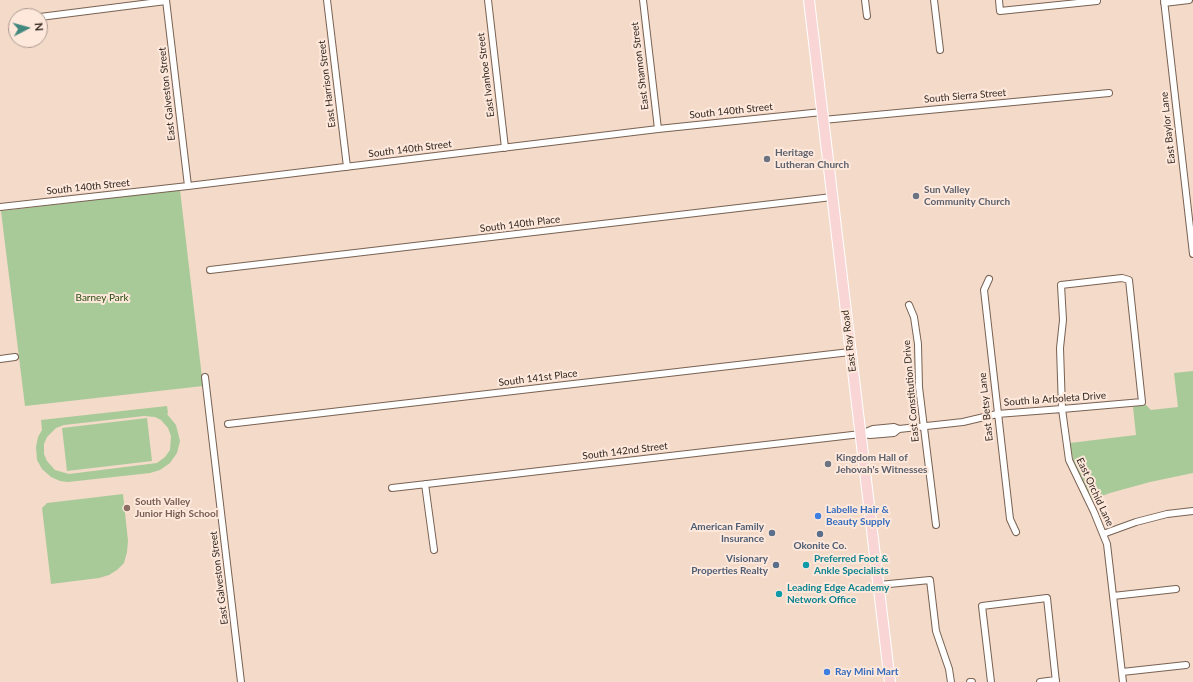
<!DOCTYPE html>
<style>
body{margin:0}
#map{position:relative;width:1193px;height:682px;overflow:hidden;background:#f4dac9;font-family:Lato,sans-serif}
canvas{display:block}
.north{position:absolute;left:8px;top:8px;width:40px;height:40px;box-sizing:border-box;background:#fee8db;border:1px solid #ac9b90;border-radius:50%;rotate:84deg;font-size:11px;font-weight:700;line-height:16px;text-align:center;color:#302720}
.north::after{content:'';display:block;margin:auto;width:14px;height:18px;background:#43887e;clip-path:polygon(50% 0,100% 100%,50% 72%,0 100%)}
</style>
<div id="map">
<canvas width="1193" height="682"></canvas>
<div class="north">N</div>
</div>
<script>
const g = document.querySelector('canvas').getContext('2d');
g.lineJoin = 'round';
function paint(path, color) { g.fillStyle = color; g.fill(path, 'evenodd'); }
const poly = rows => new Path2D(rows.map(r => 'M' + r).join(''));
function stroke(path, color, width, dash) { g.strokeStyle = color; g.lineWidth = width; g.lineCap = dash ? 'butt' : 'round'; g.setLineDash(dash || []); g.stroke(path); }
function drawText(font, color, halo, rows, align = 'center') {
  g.font = font + ' Lato,sans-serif'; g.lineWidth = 4; g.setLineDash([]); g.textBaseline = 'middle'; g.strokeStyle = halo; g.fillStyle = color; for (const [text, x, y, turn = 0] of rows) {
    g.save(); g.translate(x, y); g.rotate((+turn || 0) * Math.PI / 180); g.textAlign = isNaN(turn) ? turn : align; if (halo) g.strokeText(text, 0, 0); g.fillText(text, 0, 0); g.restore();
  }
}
paint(poly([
 [180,190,203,386,25,406,1,211],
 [1193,371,1193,473,1150,482,1110,493,1092,500,1074,464,1070,443,1136,435,1133,407,1141,405,1144,403,1151,410,1178,407,1174,373],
 [167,406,168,413,167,414,176,425,180,441,177,453,170,463,160,470,150,473,68,482,60,481,51,477,42,469,37,460,36,447,38,437,42,430,41,420],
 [144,416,155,417,161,420,168,428,171,436,170,450,165,457,157,463,69,474,55,470,47,461,44,454,44,444,47,437,56,428,64,425],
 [147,418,152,461,67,471,62,428],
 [123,494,128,541,127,552,124,563,117,570,109,575,99,578,51,584,42,508,47,503]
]), '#a8ca99');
const minor = poly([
 [166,0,188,186],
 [327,0,347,167],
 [488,0,505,148],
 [643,0,658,129],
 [865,0,867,16],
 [934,0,940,50],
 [999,0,1000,11,1097,1,1097,0],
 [1164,0,1193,254],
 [1164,3,1189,0],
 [40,17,166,1],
 [823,120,1109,93],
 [0,207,188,186,658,129,822,112],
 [210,270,832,197],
 [989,279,984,290,1010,519,1016,532],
 [909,305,914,317,918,344,919,387,936,525],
 [0,359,15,357],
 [205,377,241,682],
 [228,424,850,352],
 [861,434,873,429,894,427,899,429],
 [425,484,434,550],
 [392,488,861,434,870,435,894,433,899,429,963,422,997,414,1062,409,1142,402,1129,280,1122,278,1061,285,1063,320,1060,348,1062,409,1069,460,1094,512,1107,544,1123,682],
 [1103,534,1136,522,1167,514,1193,511],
 [879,585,930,580,936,631,949,669,951,682],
 [1113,596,1176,589],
 [1122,672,1186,665],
 [970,682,972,682],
 [991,682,982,606,1047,598,1056,682],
 [1040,682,1056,680]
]);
const primary = poly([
 [809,0,890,682]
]);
stroke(minor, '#786253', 8);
stroke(primary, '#fff', 12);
stroke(minor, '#fff', 6);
stroke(primary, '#f9d6d5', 10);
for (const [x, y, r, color] of [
 [767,159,4,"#6b7280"],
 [916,196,4,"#6b7280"],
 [828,464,4,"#6b7280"],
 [127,508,4,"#8d6e63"],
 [818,516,4,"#3f7fe0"],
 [772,533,4,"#5c6f8a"],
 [820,534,4,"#5c6f8a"],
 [776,565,4,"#5c6f8a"],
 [806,565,4,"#0f9aa8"],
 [779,594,4,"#0f9aa8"],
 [827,672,4,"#3f7fe0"]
]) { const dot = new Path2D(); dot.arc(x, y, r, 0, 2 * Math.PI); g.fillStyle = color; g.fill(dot); stroke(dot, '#fee8db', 1.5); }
drawText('10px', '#302720', '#fee8db', [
 ["East Shannon Street",640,66,-97],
 ["East Ivanhoe Street",486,75,-97],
 ["East Harrison Street",327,84,-97],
 ["East Galveston Street",167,94,-96],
 ["South Sierra Street",965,96,-5],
 ["South 140th Street",731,111,-6],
 ["East Baylor Lane",1168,128,-96],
 ["South 140th Street",410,149,-7],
 ["South 140th Street",88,187,-6],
 ["South 140th Place",520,224,-7],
 ["East Ray Road",849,341,-97],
 ["South 141st Place",538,378,-7],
 ["East Constitution Drive",911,391,-95],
 ["South la Arboleta Drive",1055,399,-4],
 ["East Betsy Lane",986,407,-96],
 ["South 142nd Street",625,451,-7],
 ["East Orchid Lane",1095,492,65],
 ["East Galveston Street",219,578,-97]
]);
drawText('bold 10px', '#5b616d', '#fee8db', [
 ["Heritage",775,153],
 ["Lutheran Church",775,165],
 ["Sun Valley",924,190],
 ["Community Church",924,202],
 ["Kingdom Hall of",836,458],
 ["Jehovah's Witnesses",836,470]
], 'left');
drawText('10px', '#264b0e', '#fee8db', [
 ["Barney Park",102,298]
]);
drawText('bold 10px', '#785e54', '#fee8db', [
 ["South Valley",135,502],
 ["Junior High School",135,514]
], 'left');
drawText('bold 10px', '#366cbe', '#fee8db', [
 ["Labelle Hair &",826,510],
 ["Beauty Supply",826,522],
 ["Ray Mini Mart",835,672]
], 'left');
drawText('bold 10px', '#4e5e75', '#fee8db', [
 ["American Family",764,527],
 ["Insurance",764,539],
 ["Okonite Co.",820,546,"center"],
 ["Visionary",768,559],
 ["Properties Realty",768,571]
], 'right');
drawText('bold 10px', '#0d838f', '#fee8db', [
 ["Preferred Foot &",814,559],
 ["Ankle Specialists",814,571],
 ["Leading Edge Academy",787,588],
 ["Network Office",787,600]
], 'left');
</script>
